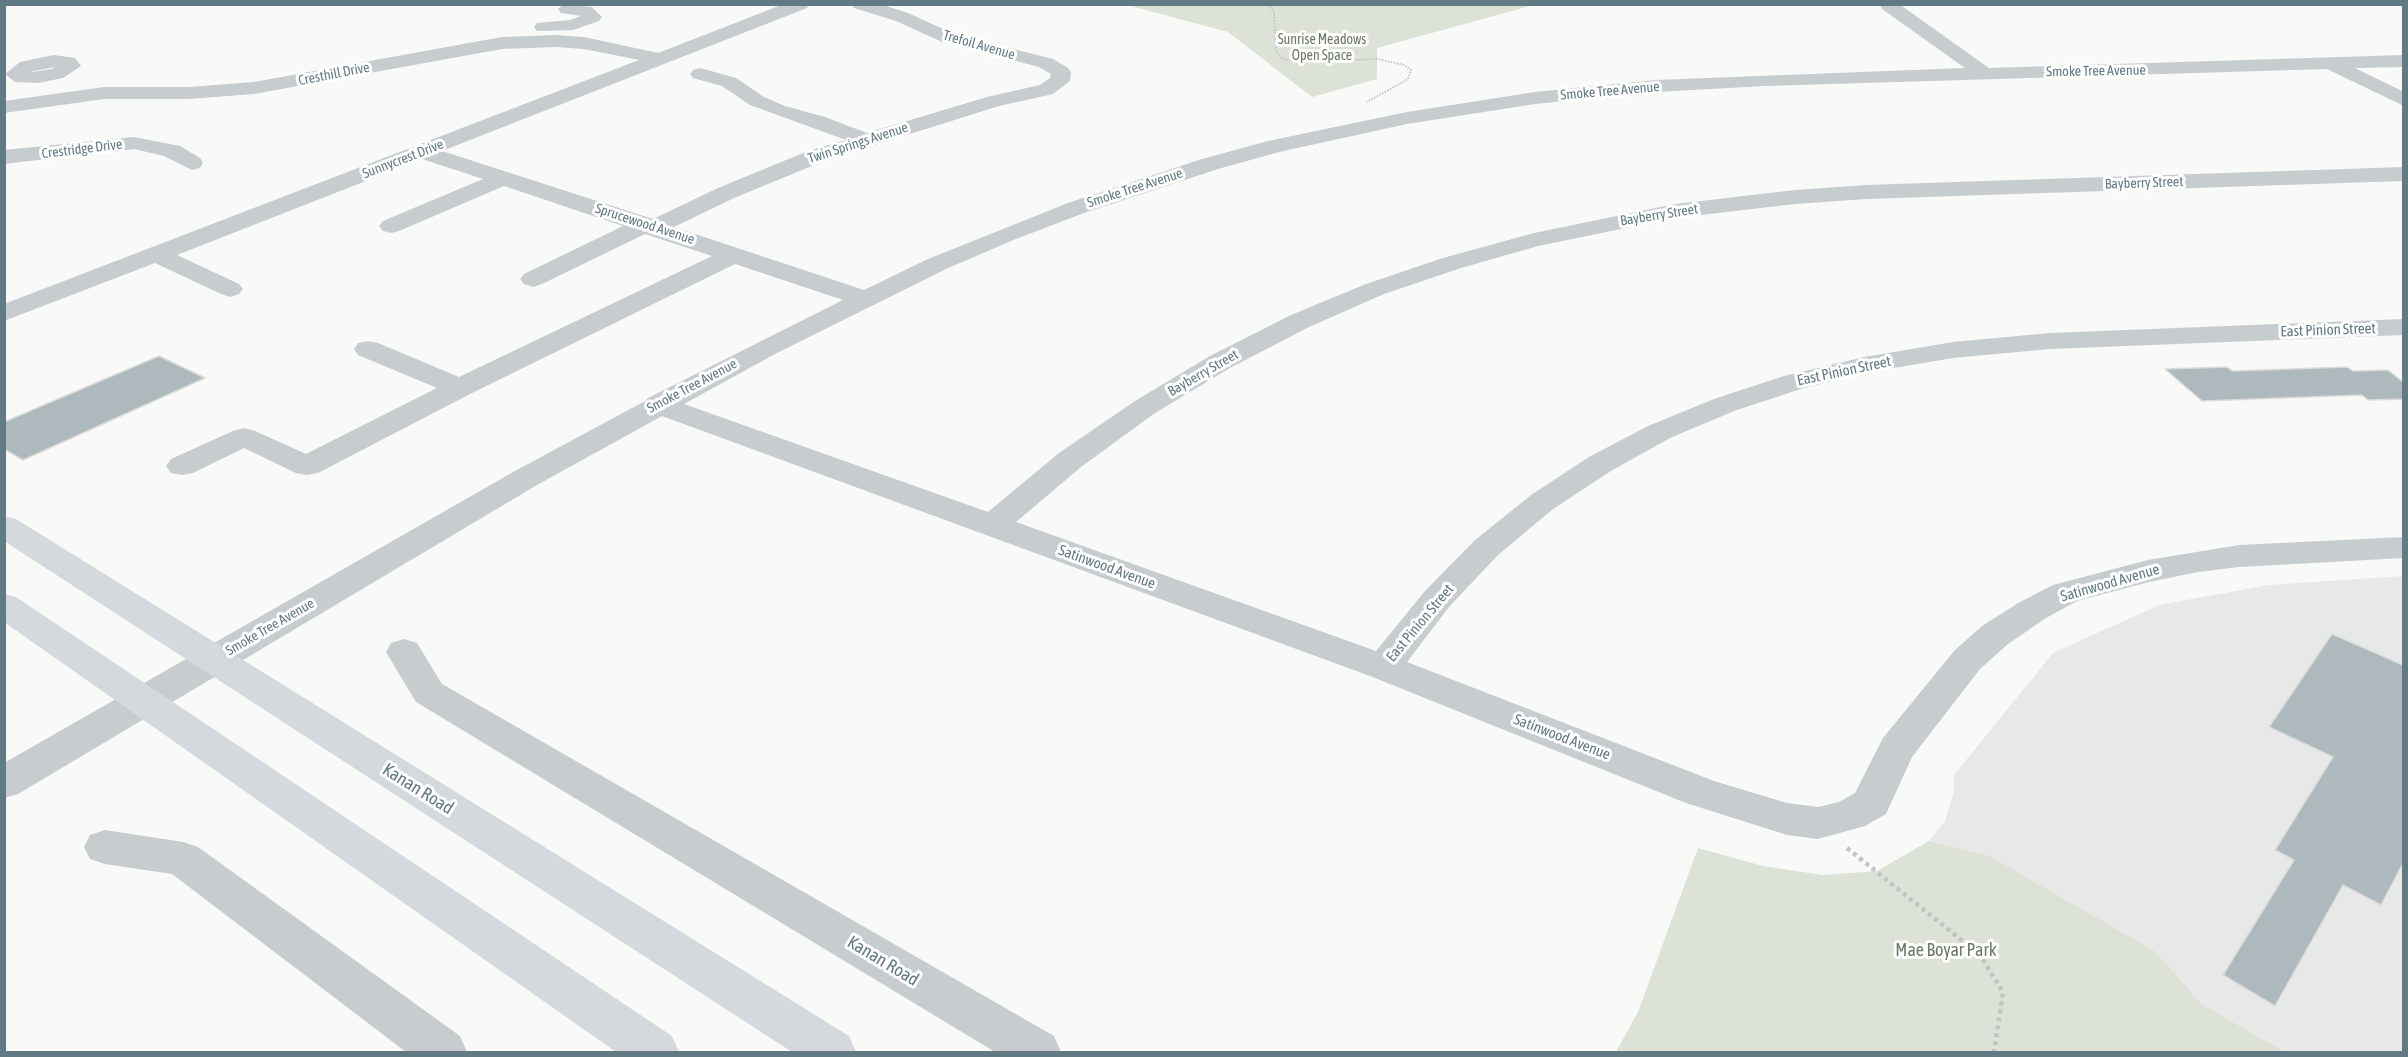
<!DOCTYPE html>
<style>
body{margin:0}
#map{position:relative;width:2408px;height:1057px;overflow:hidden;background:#f9f9f7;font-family:"Asap Condensed",sans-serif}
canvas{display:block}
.frame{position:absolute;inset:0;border:6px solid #627a84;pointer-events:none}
</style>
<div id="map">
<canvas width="2408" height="1057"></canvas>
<div class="frame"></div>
</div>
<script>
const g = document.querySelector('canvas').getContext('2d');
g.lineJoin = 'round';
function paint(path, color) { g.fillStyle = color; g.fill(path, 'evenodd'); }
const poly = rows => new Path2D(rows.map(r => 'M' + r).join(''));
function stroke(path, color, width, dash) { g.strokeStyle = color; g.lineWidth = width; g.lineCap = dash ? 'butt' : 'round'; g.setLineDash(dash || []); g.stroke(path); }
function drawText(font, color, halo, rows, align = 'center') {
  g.font = font + ' "Asap Condensed",sans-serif'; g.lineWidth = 6; g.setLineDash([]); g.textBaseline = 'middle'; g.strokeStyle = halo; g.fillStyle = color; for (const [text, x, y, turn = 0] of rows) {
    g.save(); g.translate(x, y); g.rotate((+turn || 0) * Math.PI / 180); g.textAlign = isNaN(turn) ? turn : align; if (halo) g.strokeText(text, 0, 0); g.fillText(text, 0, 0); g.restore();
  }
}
paint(poly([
 [2403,576,2403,1052,2285,1052,2202,1004,2155,951,1990,856,1929,841,1945,821,1954,791,1954,775,2053,653,2159,605,2269,585]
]), '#e7e9e8');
paint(poly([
 [1127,5,1534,5,1377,48,1377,79,1312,97,1228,32],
 [1929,841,1990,856,2155,951,2202,1004,2285,1052,1616,1052,1638,1012,1698,848,1763,866,1823,875,1877,871]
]), '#dde2d7');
const building = poly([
 [159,356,205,378,23,460,4,449,4,422,159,356],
 [2227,367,2232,371,2347,367,2353,371,2388,370,2403,382,2403,399,2368,400,2362,395,2202,401,2165,369,2227,367],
 [2332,634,2403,665,2403,863,2381,905,2343,885,2275,1006,2223,975,2294,860,2275,850,2333,757,2269,727,2332,634]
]);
paint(building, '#adb9bc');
stroke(building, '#dbdbd9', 1.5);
stroke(poly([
 [1268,4,1274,12,1276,51,1282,58,1296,62,1378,59,1404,65,1411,70,1408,79,1367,102]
]), '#c0c4c5', 2, [1.5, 1.5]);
stroke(poly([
 [1847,848,1980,955,2003,992,1994,1052]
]), '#c0c4c5', 4.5, [4, 4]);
paint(poly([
 [564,4,592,7,602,17,599,21,573,30,537,31,534,27,537,23,570,20,581,16,561,13,558,9,564,4],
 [784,4,809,4,807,8,442,151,653,219,718,188,808,151,846,140,750,105,722,86,693,78,690,74,693,70,700,68,736,78,764,97,785,106,825,117,867,133,987,97,1040,85,1050,78,1051,74,1039,67,942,42,896,21,854,8,852,4,880,4,908,13,954,34,1053,59,1068,68,1071,72,1070,81,1053,94,999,106,824,161,734,198,674,227,864,290,928,259,1068,203,1202,159,1268,141,1407,112,1535,92,1656,80,1965,68,1882,9,1880,4,1899,4,1989,68,2404,55,2404,67,2355,68,2404,92,2404,106,2327,69,1765,86,1656,92,1535,104,1407,124,1279,152,1218,169,1084,213,1016,239,946,269,775,354,684,404,988,512,1059,453,1135,401,1210,356,1291,315,1366,284,1443,258,1534,233,1675,204,1795,190,1866,185,2404,167,2404,181,1866,199,1795,204,1675,218,1538,246,1461,268,1384,294,1309,327,1230,368,1155,413,1081,467,1016,522,1376,651,1425,591,1474,541,1531,495,1589,457,1648,426,1714,399,1784,376,1864,357,1953,342,2050,333,2404,319,2404,335,2050,349,1953,358,1864,373,1804,388,1734,411,1670,438,1611,471,1553,509,1498,555,1449,607,1407,662,1714,781,1787,803,1818,807,1839,802,1855,793,1883,738,1954,651,1982,626,2020,602,2053,585,2148,560,2239,545,2404,537,2404,558,2239,567,2198,572,2149,582,2077,601,2046,618,2008,644,1980,669,1912,757,1886,814,1865,826,1818,839,1787,835,1686,803,1370,676,662,416,537,485,18,794,4,798,4,763,515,471,645,401,648,398,843,300,735,264,470,394,318,473,307,475,296,473,244,448,193,473,182,475,171,473,166,466,171,459,233,431,244,428,255,431,306,454,437,388,358,355,354,349,358,343,368,341,378,343,459,377,712,256,645,234,542,284,533,287,524,284,520,279,524,274,623,226,504,186,399,231,391,233,383,231,379,226,383,221,483,179,422,159,177,255,239,284,243,289,239,294,230,297,221,294,155,263,4,321,4,304,639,60,584,49,556,47,502,49,254,94,189,99,104,99,4,113,4,101,104,87,189,87,254,82,502,37,556,35,584,37,658,53,784,4],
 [54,55,75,58,81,66,63,78,38,83,15,82,5,74,20,62,54,55],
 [55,67,51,69,32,72,33,71,55,67],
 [134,137,180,146,200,158,203,163,200,168,192,170,164,156,134,149,4,164,4,150,134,137],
 [404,639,417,643,442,684,1054,1036,1061,1052,995,1052,416,702,386,652,391,643,404,639],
 [105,830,183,842,198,847,460,1036,467,1052,406,1052,172,874,105,864,90,859,84,847,90,835,105,830]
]), '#c7cccf');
paint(poly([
 [4,516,16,519,849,1036,856,1052,792,1052,4,541,4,516],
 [4,594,16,597,672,1036,679,1052,616,1052,4,622,4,594]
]), '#d3d9dc');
drawText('14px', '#6b7b61', '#fff', [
 ["Sunrise Meadows",1322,40],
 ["Open Space",1322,56]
]);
drawText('14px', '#627a84', '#fff', [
 ["Trefoil Avenue",979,45,16],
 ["Smoke Tree Avenue",2096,71,-1],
 ["Cresthill Drive",334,74,-11],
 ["Smoke Tree Avenue",1610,91,-5],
 ["Twin Springs Avenue",858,143,-18],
 ["Crestridge Drive",82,149,-7],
 ["Sunnycrest Drive",403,159,-21],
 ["Bayberry Street",2144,183,-2],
 ["Smoke Tree Avenue",1135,188,-18],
 ["Bayberry Street",1659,215,-9],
 ["Sprucewood Avenue",645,224,18],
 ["Bayberry Street",1203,373,-30],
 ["Smoke Tree Avenue",692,386,-28],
 ["Smoke Tree Avenue",270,627,-30]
]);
drawText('15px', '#627a84', '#fff', [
 ["East Pinion Street",2328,330,-2],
 ["East Pinion Street",1844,371,-12],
 ["Satinwood Avenue",1107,567,20],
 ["Satinwood Avenue",2110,583,-16],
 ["East Pinion Street",1420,623,-50],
 ["Satinwood Avenue",1562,737,21]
]);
drawText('18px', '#627a84', '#fff', [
 ["Kanan Road",418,789,32],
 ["Kanan Road",883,961,31]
]);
drawText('18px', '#6b7b61', '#fff', [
 ["Mae Boyar Park",1946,950]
]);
</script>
